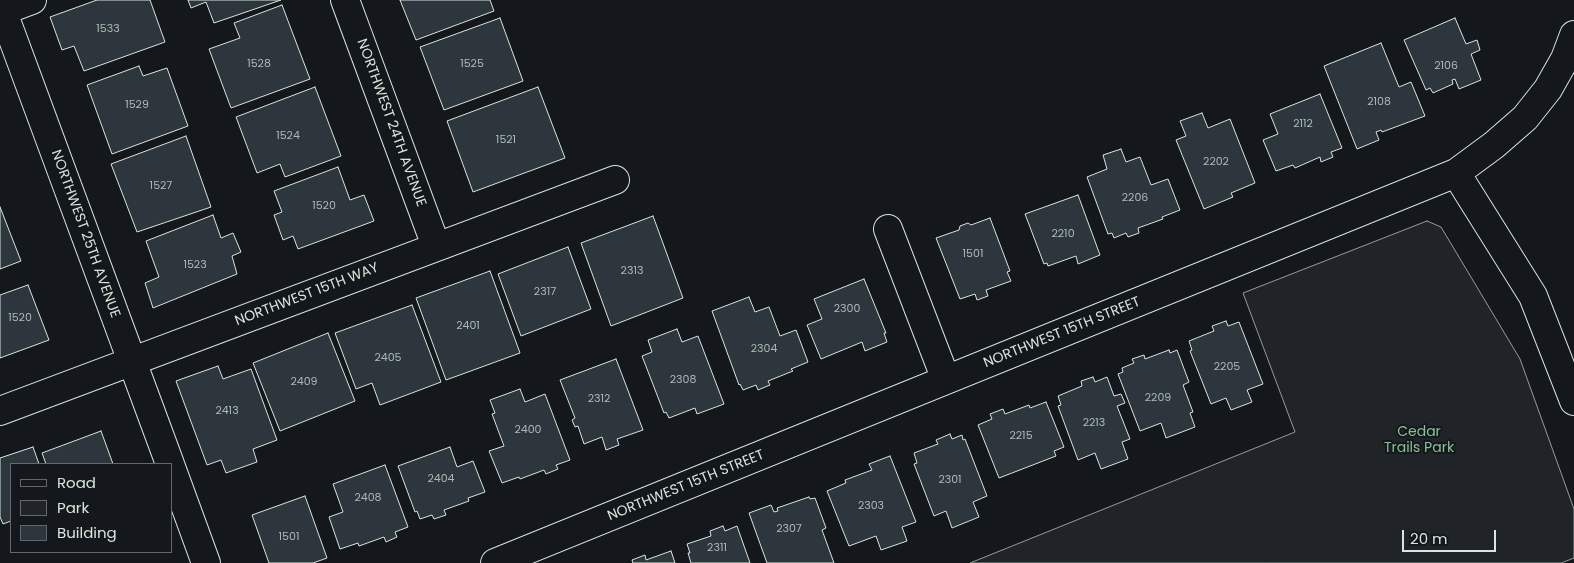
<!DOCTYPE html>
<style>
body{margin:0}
#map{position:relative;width:1574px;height:563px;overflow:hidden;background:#14181c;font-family:Poppins,sans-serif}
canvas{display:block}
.legend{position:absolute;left:10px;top:463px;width:162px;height:90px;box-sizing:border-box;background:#14181c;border:1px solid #626a69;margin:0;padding:6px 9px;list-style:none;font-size:15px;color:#d8e6dc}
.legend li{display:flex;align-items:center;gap:10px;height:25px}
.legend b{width:25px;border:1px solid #626a69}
.scale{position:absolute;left:1402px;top:530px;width:94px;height:22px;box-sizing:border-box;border:2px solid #d8e6dc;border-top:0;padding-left:6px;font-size:15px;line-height:18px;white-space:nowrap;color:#d8e6dc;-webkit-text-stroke:4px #14181c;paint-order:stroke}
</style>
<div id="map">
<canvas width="1574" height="563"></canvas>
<ul class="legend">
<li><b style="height:6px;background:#14181c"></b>Road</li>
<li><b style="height:14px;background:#202428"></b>Park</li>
<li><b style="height:14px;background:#2c363c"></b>Building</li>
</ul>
<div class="scale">20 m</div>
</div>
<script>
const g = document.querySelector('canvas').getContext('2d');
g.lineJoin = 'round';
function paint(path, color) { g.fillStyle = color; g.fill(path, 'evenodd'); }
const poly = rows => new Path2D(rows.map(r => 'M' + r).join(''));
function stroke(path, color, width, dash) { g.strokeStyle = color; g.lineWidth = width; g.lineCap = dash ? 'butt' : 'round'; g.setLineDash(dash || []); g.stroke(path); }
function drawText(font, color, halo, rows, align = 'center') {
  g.font = font + ' Poppins,sans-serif'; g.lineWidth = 4; g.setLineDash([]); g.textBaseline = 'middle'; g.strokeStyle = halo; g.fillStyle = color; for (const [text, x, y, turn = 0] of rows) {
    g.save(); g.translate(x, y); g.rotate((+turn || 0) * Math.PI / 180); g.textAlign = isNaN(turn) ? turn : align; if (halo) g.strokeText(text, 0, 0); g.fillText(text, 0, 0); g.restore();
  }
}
const green = poly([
 [1427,221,1441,227,1520,359,1574,509,1574,558,1561,563,970,563,1295,432,1243,293,1427,221]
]);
paint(green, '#202428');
stroke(green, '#939e99', 1);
const building = poly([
 [97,0,150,0,165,42,84,71,74,46,62,50,50,17,97,0],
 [188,0,281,0,214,23,206,2,191,8,188,0],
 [400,0,490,0,494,11,416,40,400,0],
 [282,5,310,79,231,108,209,49,240,38,234,23,282,5],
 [500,18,523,81,444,110,420,47,500,18],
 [1455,18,1466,44,1477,40,1480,50,1471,54,1481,80,1459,89,1455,79,1452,80,1453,84,1433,93,1430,88,1426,90,1404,40,1455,18],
 [1381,43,1399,87,1411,82,1425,116,1382,132,1381,130,1376,132,1379,140,1357,149,1324,66,1381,43],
 [139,66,143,76,167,68,188,126,112,154,87,85,139,66],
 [315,87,341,156,285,177,280,164,257,173,236,117,315,87],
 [538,87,565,158,473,192,447,121,538,87],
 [1320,94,1342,148,1331,152,1333,157,1321,162,1320,157,1295,168,1293,165,1276,171,1263,140,1278,134,1270,114,1320,94],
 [1202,113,1208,128,1230,119,1255,183,1231,193,1233,197,1204,209,1176,140,1186,136,1180,121,1202,113],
 [186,136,211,207,137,232,111,164,186,136],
 [1121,149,1126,162,1140,157,1151,185,1168,179,1180,210,1162,217,1163,219,1138,228,1139,233,1128,237,1126,233,1114,238,1112,233,1108,234,1087,177,1107,169,1103,155,1121,149],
 [338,167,350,200,364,195,374,221,298,249,293,236,283,240,274,215,282,212,274,191,338,167],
 [1078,195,1100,255,1078,264,1076,256,1048,266,1047,263,1044,264,1025,214,1078,195],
 [0,207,21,261,0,269,0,207],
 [213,215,221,238,233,233,241,252,232,256,237,274,153,308,145,283,159,277,146,241,213,215],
 [653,216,683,298,611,326,581,243,653,216],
 [990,218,1010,271,1007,272,1011,281,986,290,988,296,977,300,975,294,960,299,936,238,959,230,960,226,968,223,971,225,990,218],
 [568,247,591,309,521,336,498,274,568,247],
 [490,271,520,353,446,380,416,298,490,271],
 [864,279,886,333,884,333,887,342,865,351,862,342,821,359,807,325,822,319,814,299,864,279],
 [28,285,49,340,0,358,0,295,28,285],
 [749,297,755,312,769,307,780,336,796,330,808,362,791,369,793,371,768,381,770,385,758,390,756,385,743,390,740,384,739,385,712,311,749,297],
 [412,305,441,382,380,405,372,383,356,389,335,333,412,305],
 [1226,321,1228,326,1239,322,1263,384,1247,390,1252,402,1231,410,1226,398,1211,404,1190,351,1192,350,1189,341,1214,331,1212,326,1226,321],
 [677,329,682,342,698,336,724,404,697,414,695,408,669,418,666,412,664,413,642,356,652,352,648,340,677,329],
 [328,333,355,401,280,431,253,363,328,333],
 [1169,350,1170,353,1177,350,1189,382,1183,385,1193,412,1190,413,1195,427,1166,438,1161,423,1140,431,1118,374,1123,372,1122,368,1134,363,1132,359,1144,355,1145,359,1169,350],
 [616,359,643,430,617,439,619,445,606,450,602,437,584,444,578,426,575,427,572,420,575,418,560,380,616,359],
 [218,366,223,379,251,369,277,440,253,449,257,462,226,473,221,460,207,465,176,381,218,366],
 [1093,377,1095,382,1107,377,1114,396,1121,394,1125,403,1117,406,1130,439,1122,442,1128,459,1101,469,1095,453,1078,460,1058,406,1061,405,1058,396,1082,386,1081,381,1093,377],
 [520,389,525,402,545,394,570,460,556,465,558,469,546,474,544,470,520,479,519,477,502,483,489,451,504,446,492,414,495,413,490,400,520,389],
 [1046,402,1064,447,1054,451,1056,456,999,478,978,425,992,419,990,414,1003,409,1005,414,1029,405,1030,408,1046,402],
 [101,431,113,464,46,464,42,453,101,431],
 [950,434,952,439,962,435,963,440,965,439,987,496,973,502,979,517,952,528,946,511,934,516,914,464,917,463,914,453,938,444,936,440,950,434],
 [33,447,39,464,11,464,11,521,3,524,0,517,0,458,33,447],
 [450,447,457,467,473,461,485,492,468,498,469,501,444,510,446,515,434,519,432,515,420,519,417,511,415,512,398,466,450,447],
 [890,456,916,522,902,527,907,541,881,550,876,536,849,546,827,491,846,483,845,480,872,470,869,464,890,456],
 [385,465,408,527,395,532,397,537,386,542,384,537,359,546,358,543,340,549,329,517,343,512,333,484,385,465],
 [305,496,327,558,313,563,269,563,252,515,305,496],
 [809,497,810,499,815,498,826,528,822,530,834,563,767,563,749,513,771,505,774,512,778,511,777,508,809,497],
 [723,526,725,531,737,526,750,563,691,563,688,553,690,553,687,544,711,536,710,531,723,526],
 [671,551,675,563,633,563,632,560,645,555,646,560,671,551]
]);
paint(building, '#2c363c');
stroke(building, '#d8e6dc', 1);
const minor = poly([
 [345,0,436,246],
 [0,4,170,464],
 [0,12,32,0],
 [1456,173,1533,296,1574,401],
 [888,229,946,380],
 [0,411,615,180],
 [171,467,206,563],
 [495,563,1456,173,1494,145,1525,118,1548,89,1565,59,1574,35]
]);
stroke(minor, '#d8e6dc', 30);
stroke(minor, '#14181c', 28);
drawText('11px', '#adbab4', null, [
 ["1533",108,29],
 ["1528",259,64],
 ["1525",472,64],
 ["2106",1446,66],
 ["2108",1379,102],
 ["1529",137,105],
 ["2112",1303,124],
 ["1524",288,136],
 ["1521",506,140],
 ["2202",1216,162],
 ["1527",161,186],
 ["2206",1135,198],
 ["1520",324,206],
 ["2210",1063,234],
 ["1501",973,254],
 ["1523",195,265],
 ["2313",632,271],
 ["2317",545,292],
 ["2300",847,309],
 ["1520",20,318],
 ["2401",468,326],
 ["2304",764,349],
 ["2405",388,358],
 ["2205",1227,367],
 ["2308",683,380],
 ["2409",304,382],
 ["2209",1158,398],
 ["2312",599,399],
 ["2413",227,411],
 ["2213",1094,423],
 ["2400",528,430],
 ["2215",1021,436],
 ["2404",441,479],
 ["2301",950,480],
 ["2408",368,498],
 ["2303",871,506],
 ["2307",789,529],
 ["1501",289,537],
 ["2311",717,548]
]);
drawText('14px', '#d8e6dc', '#14181c', [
 ["NORTHWEST 24TH AVENUE",391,123,70],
 ["NORTHWEST 25TH AVENUE",85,234,70],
 ["NORTHWEST 15TH WAY",307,295,-21],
 ["NORTHWEST 15TH STREET",1062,333,-22],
 ["NORTHWEST 15TH STREET",686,486,-22]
]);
drawText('14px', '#8ac095', '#14181c', [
 ["Cedar",1419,432],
 ["Trails Park",1419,448]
]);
</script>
